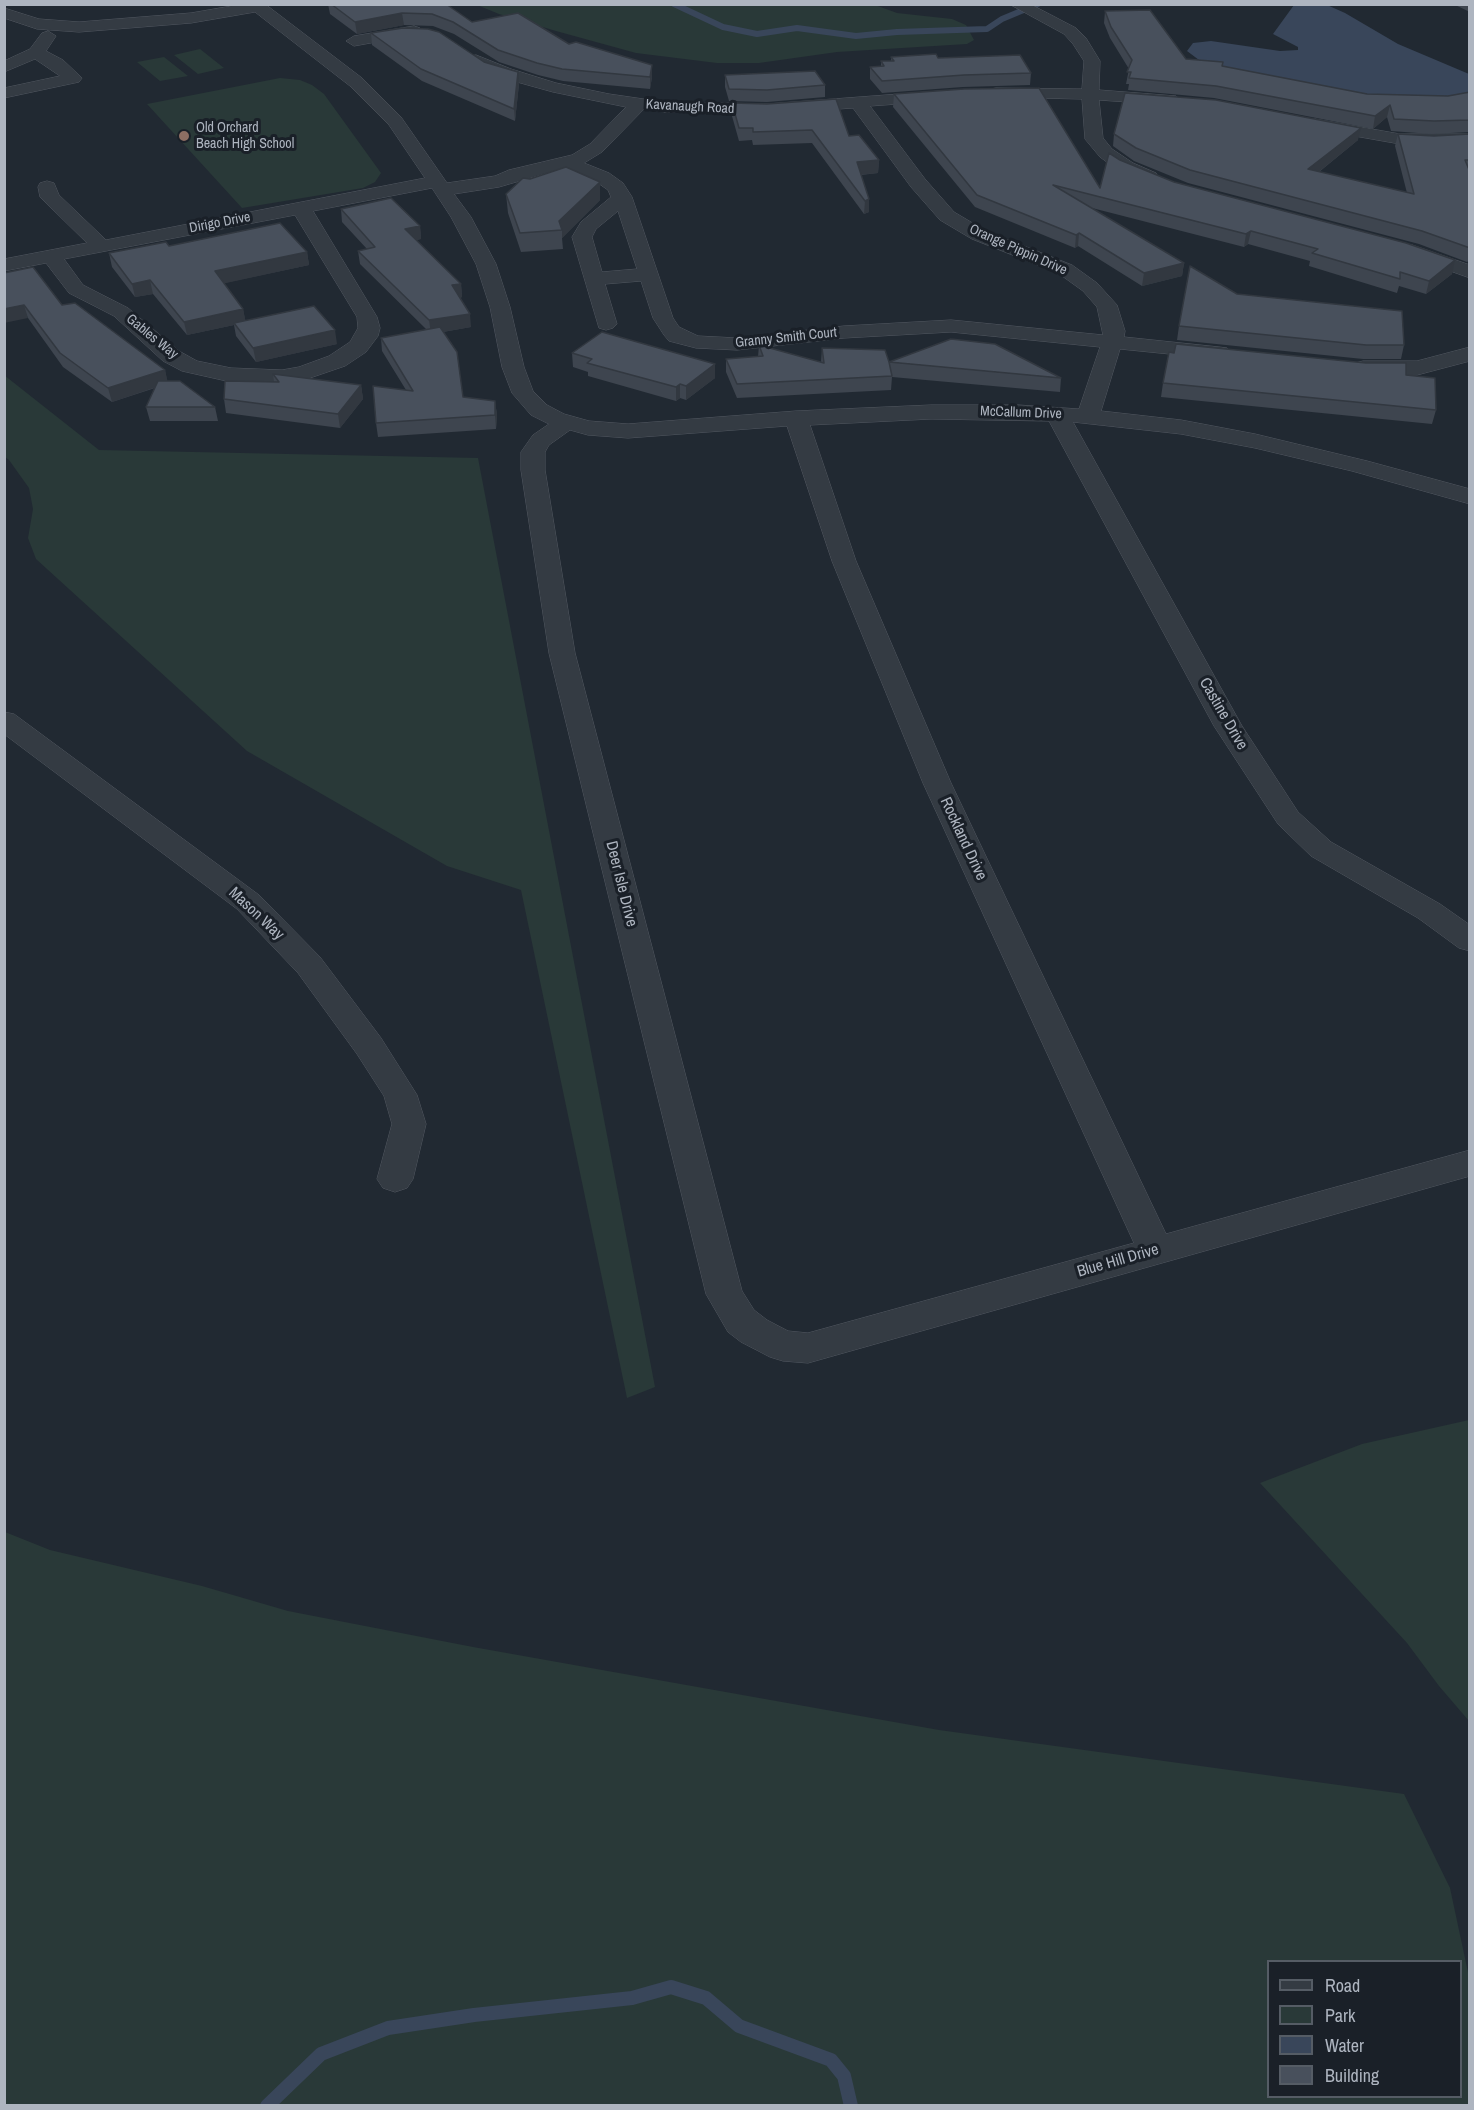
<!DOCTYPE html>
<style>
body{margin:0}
#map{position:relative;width:1474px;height:2110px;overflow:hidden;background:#212932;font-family:"Archivo Narrow",sans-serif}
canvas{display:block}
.frame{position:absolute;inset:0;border:6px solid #aeb5c0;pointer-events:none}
.legend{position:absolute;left:1267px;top:1960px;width:195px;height:138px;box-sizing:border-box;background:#1a2028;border:2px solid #555c65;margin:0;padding:8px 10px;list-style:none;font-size:18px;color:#aeb5c0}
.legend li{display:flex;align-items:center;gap:12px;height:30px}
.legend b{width:30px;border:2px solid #555c65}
</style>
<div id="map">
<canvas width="1474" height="2110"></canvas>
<div class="frame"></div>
<ul class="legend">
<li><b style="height:8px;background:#343b43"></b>Road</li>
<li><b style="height:16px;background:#293938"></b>Park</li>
<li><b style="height:16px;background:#39465a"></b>Water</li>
<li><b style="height:16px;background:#48505c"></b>Building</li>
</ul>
</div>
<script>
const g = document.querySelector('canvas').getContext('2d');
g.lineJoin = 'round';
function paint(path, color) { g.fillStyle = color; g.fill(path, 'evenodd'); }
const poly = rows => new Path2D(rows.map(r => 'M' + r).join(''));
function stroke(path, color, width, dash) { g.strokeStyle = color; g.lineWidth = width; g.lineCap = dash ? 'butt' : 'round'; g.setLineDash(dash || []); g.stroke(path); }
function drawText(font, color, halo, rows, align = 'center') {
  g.font = font + ' "Archivo Narrow",sans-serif'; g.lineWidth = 6; g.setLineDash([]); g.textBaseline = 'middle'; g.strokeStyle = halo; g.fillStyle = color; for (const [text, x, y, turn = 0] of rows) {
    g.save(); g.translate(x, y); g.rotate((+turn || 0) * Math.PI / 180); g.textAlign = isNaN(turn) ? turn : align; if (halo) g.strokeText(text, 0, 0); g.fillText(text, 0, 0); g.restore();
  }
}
paint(poly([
 [477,5,875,5,897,13,952,19,966,25,974,40,967,44,837,52,759,63,717,63,636,53,556,31,499,14],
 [200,49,224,68,198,74,174,55],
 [164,57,188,76,160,81,137,62],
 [280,78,300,80,312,85,324,94,381,173,375,182,363,188,242,208,147,104],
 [4,375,99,450,478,458,655,1387,627,1398,521,890,447,866,247,751,36,559,28,538,33,509,29,488,9,460,5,457],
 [1469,1420,1470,1420,1469,1721,1439,1686,1407,1643,1260,1483,1362,1444],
 [5,1532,50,1550,202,1586,288,1611,473,1647,939,1730,1404,1794,1450,1888,1469,1977,1469,2105,5,2105],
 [1268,1962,1460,1962,1460,2096,1268,2096]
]), '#293938');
paint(poly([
 [1294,5,1327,5,1345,13,1398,44,1469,74,1469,97,1411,102,1225,68,1199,60,1187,51,1193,43,1211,41,1280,51,1298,50,1298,47,1273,34]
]), '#39465a');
stroke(poly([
 [674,4,723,27,757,34,797,28,856,36,897,32,987,29,1002,19,1038,4]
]), '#39465a', 6);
stroke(poly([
 [267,2106,321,2054,388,2028,474,2015,632,1998,671,1987,706,1998,739,2026,831,2060,844,2076,851,2106]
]), '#39465a', 14);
const minor = poly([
 [243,4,265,4,362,78,401,117,447,183,495,176,509,170,572,155,590,144,626,107,553,92,499,77,470,64,468,60,470,56,476,55,511,69,556,83,609,94,664,102,767,104,939,91,945,92,948,96,945,100,939,101,870,106,925,179,954,212,986,231,1072,265,1097,283,1117,305,1125,331,1124,337,1219,347,1227,348,1230,353,1227,358,1219,359,1120,349,1101,411,1181,420,1255,434,1367,461,1470,489,1470,504,1352,471,1255,448,1181,434,1073,422,1242,726,1298,812,1331,842,1440,904,1470,925,1470,951,1459,948,1418,918,1311,856,1278,824,1214,726,1049,421,931,419,810,425,856,561,951,783,1166,1234,1470,1150,1470,1176,808,1363,783,1361,770,1357,741,1342,728,1332,706,1294,549,653,521,470,521,452,533,435,549,424,531,415,512,393,502,367,490,307,476,264,451,217,432,188,313,211,377,317,380,328,378,336,366,352,345,366,304,380,282,384,231,382,182,371,163,361,114,316,69,293,46,263,4,271,4,259,87,243,40,197,38,187,40,183,47,181,54,183,59,195,106,240,425,178,389,125,350,86,255,12,191,23,79,32,37,29,4,18,4,8,39,19,79,22,191,13,243,4],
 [853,108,911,187,940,220,972,239,1058,273,1083,291,1097,307,1103,335,951,320,844,326,737,338,698,336,679,327,673,318,632,197,623,183,609,173,584,163,602,152,644,109,664,112,767,114,853,108],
 [564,168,595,181,608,190,611,197,581,222,572,237,599,328,606,330,613,328,617,324,605,284,641,281,653,318,664,335,669,341,696,348,737,350,844,338,951,332,1100,347,1079,409,1018,405,931,405,796,411,628,424,589,421,564,414,547,405,533,391,524,367,510,307,496,264,471,217,454,194,499,187,564,168],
 [618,211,637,269,602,272,592,237,596,229,618,211],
 [295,215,357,317,358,328,350,342,329,356,299,367,282,370,231,368,197,361,179,351,128,308,83,285,64,259,295,215],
 [787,426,832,561,923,783,1134,1243,808,1333,788,1331,767,1320,754,1310,742,1291,575,653,545,470,545,452,549,445,570,430,588,435,628,438,787,426],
 [1009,4,1030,4,1076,28,1086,38,1100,61,1099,90,1176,96,1179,100,1176,104,1170,105,1099,100,1103,138,1112,149,1133,163,1156,173,1158,177,1156,181,1142,181,1119,171,1100,157,1085,139,1082,99,990,97,987,93,990,89,996,88,1082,89,1084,61,1073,44,1064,34,1009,4],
 [414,26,420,28,422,31,420,34,354,46,346,41,354,36,414,26],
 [48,31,56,36,46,51,63,60,82,78,79,82,4,98,4,88,60,76,35,59,4,72,4,61,30,49,42,33,48,31],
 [1315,119,1400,134,1470,134,1470,144,1400,144,1309,128,1306,124,1309,120,1315,119],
 [1412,245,1470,265,1470,278,1405,255,1402,251,1405,247,1412,245],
 [1470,347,1470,361,1417,375,1363,375,1355,373,1352,368,1355,363,1363,361,1417,361,1470,347],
 [4,712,14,714,259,895,320,957,381,1038,417,1095,426,1124,413,1179,407,1188,395,1192,383,1188,377,1179,392,1124,384,1096,357,1054,298,973,237,909,4,734,4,712]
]);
stroke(minor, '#525861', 1);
paint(minor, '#343b43');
paint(poly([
 [328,4,446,4,472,22,569,44,652,65,652,77,650,89,563,81,538,75,499,62,454,34,433,26,404,25,357,34,330,14],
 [1453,4,1470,4,1470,12],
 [1105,11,1186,59,1367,94,1448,96,1470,92,1470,132,1431,134,1391,131,1387,117,1373,129,1214,98,1128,90,1129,84,1126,84,1129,69,1110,38,1104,23],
 [371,33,519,84,515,121,422,81,372,45],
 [891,57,938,58,1031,73,1030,85,963,87,882,93,870,79,870,67,881,66,881,61,891,61],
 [725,75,825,85,825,97,767,102,729,101,725,87],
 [894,94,1100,188,1120,160,1174,182,1452,274,1426,294,1399,286,1397,293,1309,266,1310,261,1248,244,1244,247,1092,208,1184,263,1182,276,1142,286,1078,246,1075,248,975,207,893,107],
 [732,103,849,136,879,160,878,173,861,175,869,199,869,212,864,214,812,143,753,145,752,140,739,141,732,116],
 [1114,134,1358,140,1319,172,1407,193,1395,146,1398,134,1434,136,1470,134,1470,260,1467,262,1419,244,1188,183,1134,161,1113,146],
 [506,194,600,200,562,238,563,249,521,252,508,213],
 [341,209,420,226,421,239,416,240,461,284,462,297,460,298,471,327,443,332,463,397,495,401,497,415,496,429,378,437,376,423,406,390,382,351,381,338,427,330,360,264,358,251,367,249,342,222],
 [169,246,307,252,309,265,224,283,243,309,245,320,337,344,256,362,236,336,234,325,187,335,153,294,135,297,112,267,109,253],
 [4,273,62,305,165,370,167,381,215,407,218,421,150,421,146,407,155,388,112,402,63,367,28,318],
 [1237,294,1404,345,1401,359,1363,359,1177,340,1179,326],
 [759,345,821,362,822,348,889,362,1061,378,1060,392,892,377,891,390,737,398,726,372,726,359,758,357],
 [572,353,715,378,686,400,680,398,676,401,588,376,588,372,573,367],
 [1366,363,1406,375,1436,410,1432,424,1161,397,1163,383],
 [273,374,361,385,363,399,340,428,226,413,224,399,274,382]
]), '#3e454f');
paint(poly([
 [402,13,404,25,357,34,355,22],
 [652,65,652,77,650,89,650,77],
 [518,72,519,84,515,121,514,109],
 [1390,105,1387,117,1373,129,1375,116],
 [1361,128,1358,140,1306,182,1308,169],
 [879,160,878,173,857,175,857,162],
 [600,182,600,200,562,238,562,230,559,221],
 [869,199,869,212,864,214,865,201],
 [420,226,421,239,406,242,405,229],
 [1251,231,1248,244,1244,247,1246,234],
 [1079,233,1078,246,1075,248,1076,235],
 [307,252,309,265,217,285,215,271],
 [1455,260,1452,274,1426,294,1429,281],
 [1184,263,1182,276,1142,286,1144,273],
 [150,280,153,294,135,297,132,284],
 [461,284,462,297,453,299,452,285],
 [24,305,28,318,4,323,4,309],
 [243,309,246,323,234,323,234,325,187,335,184,322],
 [470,314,471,327,431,334,429,320],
 [335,330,337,344,256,362,253,348],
 [715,364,715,378,686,400,686,386],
 [165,370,168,383,112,402,108,388],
 [680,384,680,398,676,401,676,387],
 [361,385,363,399,340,428,338,414],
 [495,401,497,415,496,429,495,415]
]), '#323840');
const building = poly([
 [331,4,446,4,472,22,518,13,569,44,576,42,652,65,650,77,562,69,537,63,498,50,453,22,432,14,402,13,355,22,331,4],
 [1150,10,1186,59,1223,62,1222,66,1367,94,1448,96,1470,92,1470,120,1434,121,1394,119,1390,105,1375,116,1216,86,1129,78,1131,72,1127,72,1132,60,1111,27,1105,11,1150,10],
 [403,28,428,29,439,32,484,62,518,72,514,109,421,69,371,33,403,28],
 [936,54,938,58,1020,55,1031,73,964,75,882,81,870,67,884,66,881,61,894,61,891,57,936,54],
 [815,71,825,85,767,90,729,89,725,75,815,71],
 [1039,88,1100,188,1109,153,1120,160,1174,182,1406,243,1455,260,1429,281,1400,272,1400,279,1312,253,1318,249,1251,231,1246,234,1053,185,1184,263,1144,273,1079,233,1076,235,977,195,894,94,964,89,1039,88],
 [1125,93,1216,100,1361,128,1308,169,1414,194,1398,134,1434,136,1470,134,1470,160,1465,160,1470,172,1470,248,1422,231,1190,170,1136,148,1114,134,1125,93],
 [836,99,849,136,859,135,879,160,857,162,869,199,865,201,812,130,753,132,753,128,739,128,732,103,767,104,836,99],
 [566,167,600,182,559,221,562,230,520,233,506,194,523,178,530,179,566,167],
 [391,198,420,226,405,229,461,284,452,285,470,314,429,320,358,251,375,247,341,209,391,198],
 [280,223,307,252,215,271,243,309,184,322,150,280,132,284,109,253,166,242,169,246,280,223],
 [1190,266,1237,294,1402,311,1404,345,1366,345,1179,326,1190,266],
 [33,267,62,305,75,303,165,370,108,388,60,353,24,305,4,309,4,273,33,267],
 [314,306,335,330,253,348,234,323,314,306],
 [440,327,457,352,463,397,495,401,495,415,376,423,373,386,413,391,381,338,440,327],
 [602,332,715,364,686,386,680,384,676,387,587,363,592,359,572,353,602,332],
 [951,339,995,344,1061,378,889,362,892,376,737,384,726,359,763,356,759,345,824,363,822,348,885,350,889,362,951,339],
 [1176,344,1366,363,1406,363,1406,375,1435,378,1436,410,1163,383,1169,352,1174,353,1176,344],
 [273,374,361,385,338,414,224,399,225,381,279,382,273,374],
 [158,381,180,381,215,407,146,407,158,381]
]);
paint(building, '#48505c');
stroke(building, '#323840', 1.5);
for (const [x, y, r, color] of [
 [184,136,6,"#8d6e63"]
]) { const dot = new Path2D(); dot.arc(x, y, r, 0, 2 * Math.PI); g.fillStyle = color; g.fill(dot); stroke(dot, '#1a2028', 2); }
drawText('14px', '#aeb5c0', '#1a2028', [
 ["Kavanaugh Road",690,107,3],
 ["Dirigo Drive",220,223,-11],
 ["Orange Pippin Drive",1018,250,24],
 ["Gables Way",152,337,39],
 ["Granny Smith Court",786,338,-6],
 ["McCallum Drive",1021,413,2]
]);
drawText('14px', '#aeb5c0', '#1a2028', [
 ["Old Orchard",196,128],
 ["Beach High School",196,144]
], 'left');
drawText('16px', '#aeb5c0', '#1a2028', [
 ["Castine Drive",1223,714,60],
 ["Rockland Drive",963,839,65],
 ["Deer Isle Drive",621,884,76],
 ["Mason Way",256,914,43],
 ["Blue Hill Drive",1118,1261,-16]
]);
</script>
